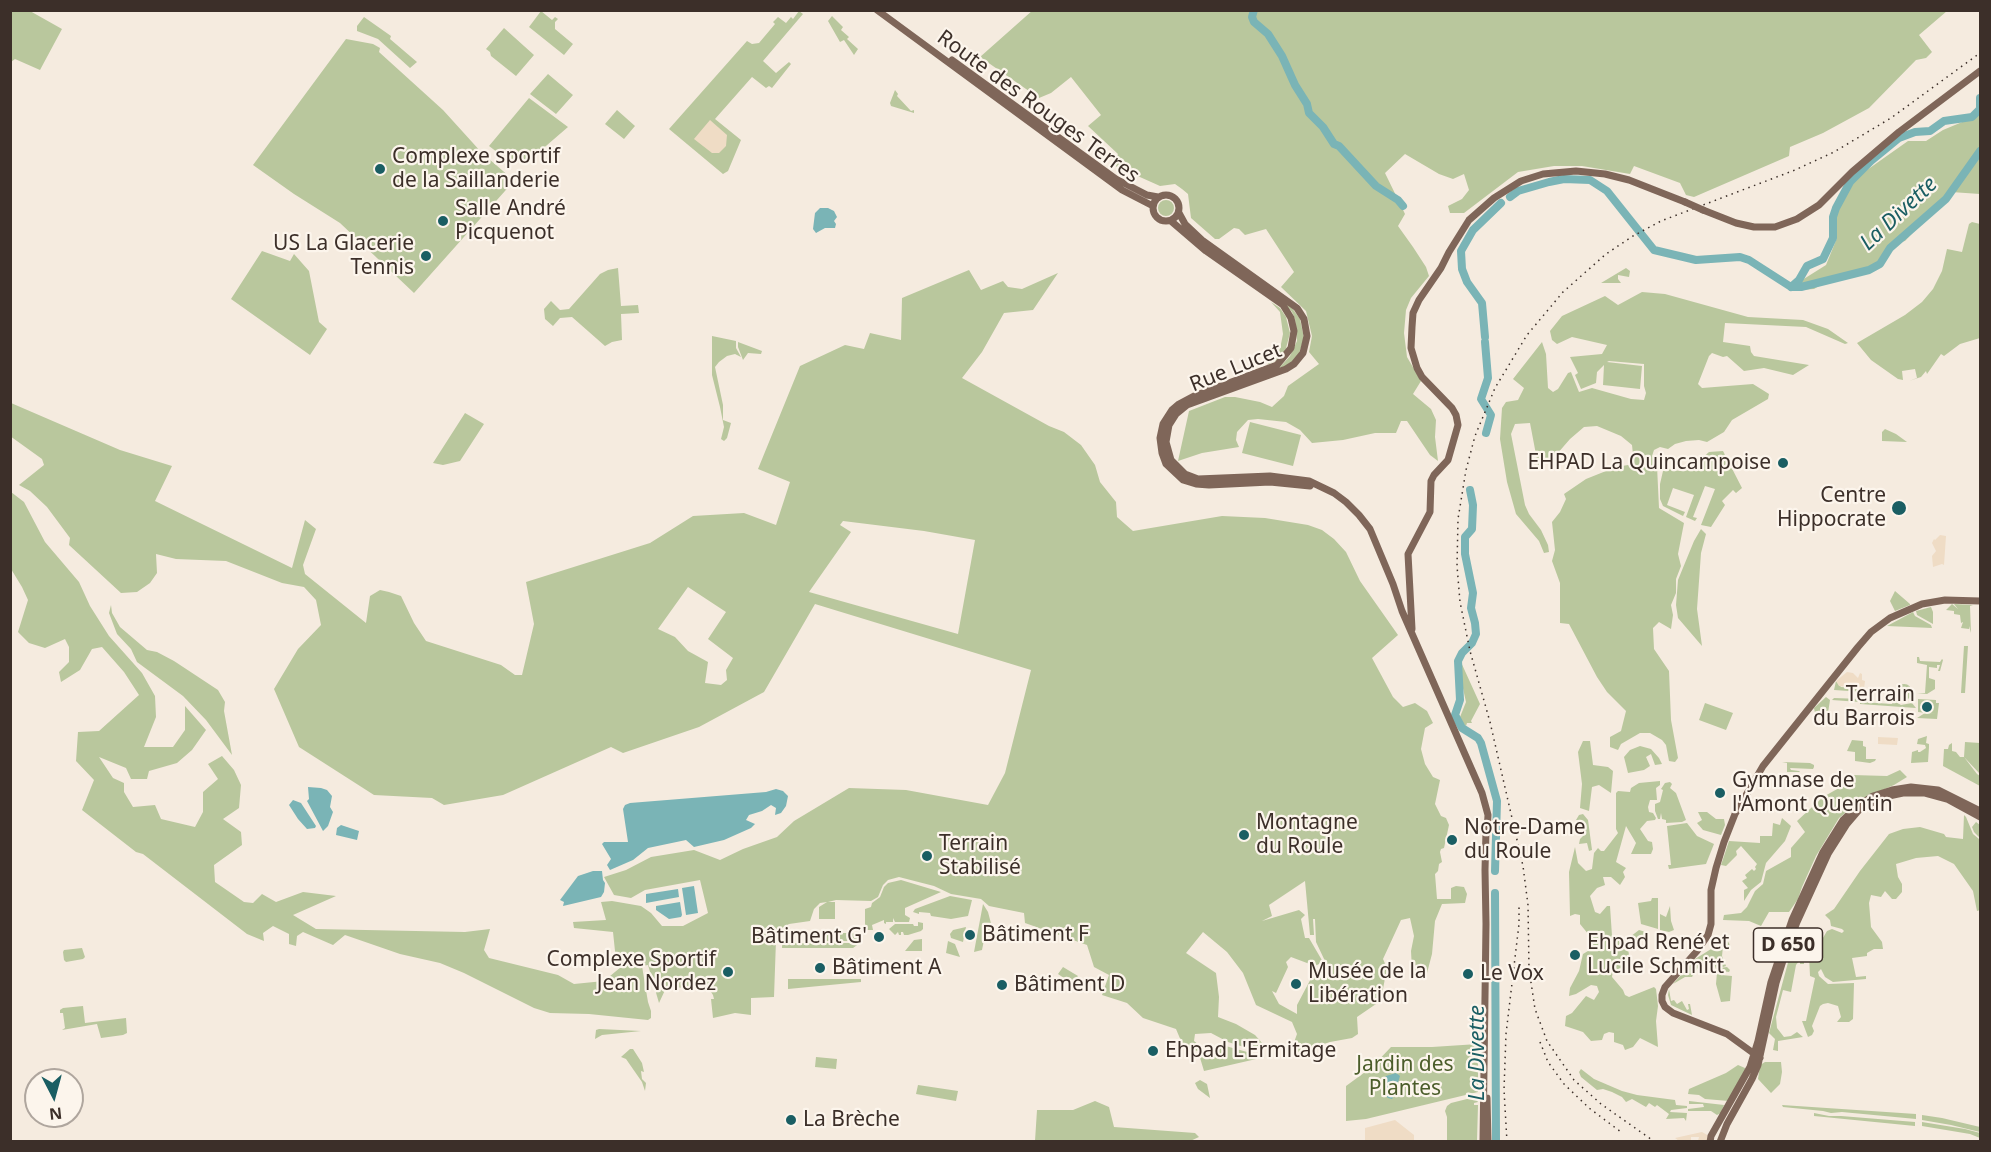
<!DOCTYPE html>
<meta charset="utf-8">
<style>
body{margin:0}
#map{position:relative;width:1991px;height:1152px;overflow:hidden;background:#f5ebdf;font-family:"Noto Sans",sans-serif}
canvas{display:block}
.frame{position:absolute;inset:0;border:12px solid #3c2f29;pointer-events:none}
.north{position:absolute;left:24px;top:1068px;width:60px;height:60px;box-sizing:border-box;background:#fcf5ec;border:2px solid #afa69e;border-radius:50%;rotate:174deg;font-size:16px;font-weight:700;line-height:24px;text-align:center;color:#3c2f29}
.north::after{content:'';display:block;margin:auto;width:21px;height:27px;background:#1a5e63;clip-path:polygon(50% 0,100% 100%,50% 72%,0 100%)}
</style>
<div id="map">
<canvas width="1991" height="1152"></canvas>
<div class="frame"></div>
<div class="north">N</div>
</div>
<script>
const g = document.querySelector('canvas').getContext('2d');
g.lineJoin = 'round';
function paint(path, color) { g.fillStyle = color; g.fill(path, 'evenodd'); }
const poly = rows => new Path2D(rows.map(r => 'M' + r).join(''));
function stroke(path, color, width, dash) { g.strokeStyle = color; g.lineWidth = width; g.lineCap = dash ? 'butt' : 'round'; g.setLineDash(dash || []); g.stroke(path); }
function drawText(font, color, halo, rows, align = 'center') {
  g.font = font + ' "Noto Sans",sans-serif'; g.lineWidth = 4.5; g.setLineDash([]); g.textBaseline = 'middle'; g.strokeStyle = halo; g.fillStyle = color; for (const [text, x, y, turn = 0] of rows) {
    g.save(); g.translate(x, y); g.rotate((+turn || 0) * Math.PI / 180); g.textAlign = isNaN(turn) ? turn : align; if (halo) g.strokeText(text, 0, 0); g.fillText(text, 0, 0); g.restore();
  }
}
paint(poly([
 [11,10,30,11,62,29,40,70,15,59,11,62],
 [1033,10,1947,11,1919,35,1932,52,1926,58,1916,60,1869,108,1823,133,1790,147,1789,156,1694,197,1686,195,1680,183,1634,166,1630,174,1582,166,1554,166,1518,172,1464,213,1450,213,1448,206,1462,199,1469,190,1464,174,1453,179,1439,174,1405,154,1385,173,1405,214,1398,226,1413,247,1426,267,1429,276,1411,298,1406,310,1404,333,1407,357,1421,381,1413,394,1431,409,1436,420,1435,437,1438,461,1430,455,1407,421,1401,421,1396,433,1375,433,1343,440,1312,443,1300,430,1286,422,1258,419,1248,420,1237,432,1236,440,1239,447,1202,453,1178,461,1189,411,1225,397,1235,397,1260,402,1272,407,1284,396,1288,386,1319,364,1309,352,1312,336,1306,311,1281,287,1294,272,1266,229,1245,235,1239,229,1234,228,1219,239,1215,239,1191,218,1188,194,1182,189,1175,184,1160,186,1113,165,1118,154,1088,126,1101,115,1071,77,1051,93,1039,98,980,57],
 [541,11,552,20,555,17,558,19,555,22,555,29,573,44,564,55,529,27],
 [799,11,803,14,763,61,776,73,789,62,791,64,772,88,769,86,766,88,752,77,715,119,741,140,728,171,723,174,669,129,747,41,752,44,759,43,775,24,773,22,778,17,786,23,791,17,793,19],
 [832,16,843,27,841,30,849,37,847,39,858,49,854,55,844,40,840,42,828,21],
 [364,17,391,36,390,39,417,62,410,68,378,39,357,31,357,26],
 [504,28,534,55,516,76,491,56,490,52,486,49],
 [346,39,373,44,380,48,379,52,443,110,482,153,510,177,513,182,414,293,340,223,294,194,253,165],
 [548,74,573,95,556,114,530,94],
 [895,90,898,94,897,96,911,111,914,110,914,113,891,106,890,103],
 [529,98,568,127,532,158,519,162,509,161,489,146],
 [617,110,635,126,624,139,605,124],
 [1980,112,1980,194,1951,192,1905,241,1896,243,1874,267,1836,276,1814,289,1800,290,1791,287,1826,265,1837,238,1835,219,1839,202,1857,177,1908,141,1926,141,1943,130,1979,115],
 '1158 208a8 8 0 1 1 16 0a8 8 0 1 1-16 0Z',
 [1972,222,1980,224,1980,338,1960,344,1944,356,1941,354,1927,374,1926,371,1921,377,1909,381,1917,378,1915,369,1902,371,1903,380,1898,379,1871,360,1857,343,1905,315,1922,302,1933,289,1942,271,1947,249,1962,252,1969,224],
 [262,251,290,261,294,254,309,271,319,322,327,329,310,355,231,299],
 [618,268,621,306,638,305,639,313,621,314,622,340,612,342,605,346,572,317,560,318,553,326,545,319,544,309,551,301,560,310,569,309,600,274,608,270],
 [1626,268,1630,271,1629,277,1618,275,1618,279,1621,283,1601,283],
 [969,270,981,290,1003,281,1008,287,1022,289,1058,273,1033,310,1004,313,982,352,962,378,1049,426,1064,432,1081,445,1095,465,1100,482,1116,502,1117,517,1133,531,1222,516,1265,518,1308,525,1322,530,1334,539,1346,552,1360,581,1398,635,1372,658,1393,697,1403,707,1415,703,1427,711,1433,723,1425,728,1421,749,1425,764,1433,777,1440,780,1435,804,1441,816,1446,818,1449,825,1444,848,1441,849,1440,852,1442,862,1439,864,1438,871,1435,874,1437,899,1451,899,1451,888,1456,886,1464,887,1467,894,1465,903,1442,904,1435,921,1432,954,1427,973,1412,970,1411,951,1414,936,1410,918,1401,920,1383,959,1387,968,1382,994,1376,1004,1357,1017,1358,1034,1352,1038,1330,1042,1299,1052,1292,1048,1297,1034,1292,1022,1256,1005,1243,973,1227,952,1203,932,1186,953,1216,973,1219,997,1218,1017,1236,1024,1255,1035,1263,1044,1259,1049,1247,1048,1228,1042,1211,1033,1195,1034,1194,1041,1207,1051,1216,1051,1222,1045,1265,1057,1204,1071,1198,1051,1184,1048,1176,1029,1143,1018,1127,1003,1102,995,1109,975,1094,967,1087,945,1025,923,1024,913,989,906,981,899,951,894,934,886,899,877,888,880,883,885,878,897,871,901,836,900,828,902,835,902,835,919,819,919,819,907,827,902,820,903,814,909,810,921,789,924,782,928,778,933,776,940,774,997,751,998,751,1015,735,1013,713,1018,711,999,714,999,713,995,711,992,703,991,698,987,666,988,659,1003,648,965,642,966,648,1002,651,1011,651,1018,648,1020,589,1014,550,1013,534,1008,464,973,440,963,400,954,345,935,333,945,303,932,297,936,296,946,289,944,289,934,273,926,263,933,264,941,247,934,143,854,136,852,82,810,94,780,76,761,78,732,99,731,139,695,124,672,102,647,92,649,80,670,61,682,59,672,69,662,69,647,65,639,45,648,29,643,18,632,28,600,22,587,11,569,11,492,24,502,45,542,79,582,90,606,109,636,142,673,155,696,156,717,144,747,173,747,185,730,185,706,206,730,192,750,177,763,149,771,147,779,131,779,126,768,99,757,113,778,124,783,124,792,133,807,155,805,161,819,195,827,203,812,203,792,218,779,208,764,222,756,234,770,241,785,239,808,223,819,241,832,242,845,214,865,215,882,244,902,253,903,262,894,276,902,303,892,336,896,293,915,316,929,465,932,490,929,484,950,489,958,558,975,574,984,604,981,621,967,615,951,613,932,574,928,573,922,606,920,601,902,612,901,641,906,651,913,662,926,683,926,708,913,700,880,645,890,631,898,614,895,604,877,626,870,651,857,694,850,720,860,743,849,777,837,794,821,849,788,906,790,988,805,1005,773,1031,670,815,604,764,692,699,727,623,753,611,747,503,795,444,805,432,798,374,795,299,747,274,689,298,649,321,625,316,600,304,587,282,583,226,561,176,559,156,554,157,573,150,583,137,592,121,593,69,545,70,538,47,507,30,491,19,485,44,465,42,459,10,436,11,403,120,450,172,466,155,501,292,568,305,520,316,529,303,565,305,574,366,623,370,596,380,590,389,592,401,596,414,623,426,641,501,665,515,675,522,675,534,624,526,582,650,543,693,516,744,513,776,525,790,482,758,469,800,366,845,345,864,349,870,333,901,340,902,298],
 [843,521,924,531,975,540,958,634,809,592,851,532,840,525],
 [688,587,726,612,708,639,733,658,726,670,727,680,721,685,705,683,708,662,688,651,675,637,658,629],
 [1305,881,1310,935,1314,935,1313,919,1315,919,1316,942,1325,961,1325,966,1323,969,1316,969,1297,1005,1297,1014,1279,1004,1272,991,1276,993,1288,967,1286,962,1291,957,1315,966,1323,962,1309,938,1305,938,1301,919,1305,915,1299,910,1262,921,1272,916,1269,905],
 [1642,292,1665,294,1748,317,1803,320,1828,329,1848,343,1845,344,1806,327,1725,323,1723,342,1750,346,1751,352,1754,356,1809,365,1793,375,1764,368,1744,371,1727,356,1723,357,1712,353,1709,356,1698,384,1702,388,1753,384,1769,394,1768,399,1732,420,1724,432,1707,442,1699,440,1686,441,1675,444,1668,449,1660,447,1654,450,1652,456,1657,466,1659,508,1684,523,1678,554,1681,566,1676,579,1676,593,1671,605,1673,615,1671,629,1659,622,1653,628,1654,649,1669,671,1671,720,1678,758,1675,762,1669,761,1666,745,1662,740,1650,733,1640,733,1621,744,1618,750,1610,747,1610,737,1621,731,1626,711,1607,692,1597,677,1569,624,1560,623,1560,583,1552,561,1555,550,1552,522,1560,512,1566,499,1564,494,1586,479,1616,467,1634,464,1632,445,1621,436,1597,426,1584,427,1570,439,1557,454,1540,466,1538,465,1530,423,1515,424,1511,434,1525,505,1529,514,1541,530,1548,545,1549,552,1544,553,1539,541,1516,514,1507,482,1500,439,1502,408,1506,402,1518,400,1524,388,1513,379,1542,342,1546,354,1548,388,1553,392,1558,389,1568,373,1571,372,1579,392,1592,388,1631,399,1644,400,1646,393,1644,386,1644,364,1609,361,1607,362,1642,366,1640,389,1603,385,1604,365,1597,372,1596,383,1581,389,1575,375,1578,373,1570,357,1602,354,1607,345,1572,337,1557,344,1552,340,1550,331,1562,316,1605,296,1618,305],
 [1283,301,1292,308,1300,319,1304,338,1299,354,1292,362,1285,366,1272,371,1281,366,1290,356,1297,341,1295,319,1292,312],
 [1271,302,1280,308,1286,317,1290,333,1285,352,1277,360,1267,365,1280,349,1283,334,1280,312],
 [712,336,736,341,736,348,741,357,735,354,727,356,719,362,715,367,723,405,723,420,731,423,727,438,724,441,721,439,724,427,720,407,712,375],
 [738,342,762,351,761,354,748,353,743,360,738,347],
 [465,413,484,424,460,461,443,465,433,463],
 [1250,422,1301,435,1293,466,1242,453],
 [1885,429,1896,434,1907,442,1882,441,1882,432],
 [1723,451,1742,488,1736,493,1733,490,1722,501,1725,505,1711,527,1701,525,1715,489,1705,486,1693,517,1697,518,1695,521,1686,517,1694,495,1673,488,1667,505,1685,512,1683,516,1663,506,1660,499,1660,484,1663,471,1667,469,1680,471,1688,470,1693,467,1694,462,1700,460,1709,452],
 [1701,529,1706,534,1701,553,1697,609,1702,646,1678,618,1676,605,1678,580,1694,541],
 [1895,591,1910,604,1910,605,1895,611,1890,601],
 [1952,604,1958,609,1954,604,1973,605,1970,606,1971,633,1969,626,1969,629,1961,628,1963,622,1961,623,1960,615,1954,614,1954,611,1946,610],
 [111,605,112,613,120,627,147,650,157,652,174,661,218,690,225,702,224,711,232,755,206,720,183,696,137,662,131,649,117,634,109,613],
 [1931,607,1933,612,1933,624,1917,615,1916,611],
 [1913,612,1915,616,1931,625,1932,628,1887,626],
 [1964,646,1968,646,1965,693,1961,693],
 [1917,657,1919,657,1920,661,1940,662,1942,659,1943,660,1940,671,1938,671,1940,665,1937,665,1937,668,1929,667,1929,678,1935,680,1935,689,1927,694,1917,693,1925,693,1927,665,1917,663],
 [1460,660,1480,704,1471,721,1472,723,1467,723,1466,726,1462,723,1460,717,1466,702,1458,666],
 [1836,681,1841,687,1866,689,1866,694,1864,695,1864,692,1834,690],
 '1896 692a8 8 0 1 1 16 0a8 8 0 1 1-16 0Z',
 [1826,697,1830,700,1828,713,1820,713,1818,716,1815,713,1814,708],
 [1834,698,1862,699,1862,702,1892,704,1894,701,1901,705,1912,703,1916,708,1860,704,1860,702,1832,700],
 [1918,699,1936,700,1936,703,1939,703,1937,719,1917,718,1925,713,1936,714,1918,712],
 [1705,703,1733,713,1726,730,1699,720],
 [1927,736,1926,743,1929,744,1929,747,1928,762,1911,763,1912,752,1918,750,1918,752,1920,752,1926,748,1925,745,1917,744,1918,739],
 [1852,740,1863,741,1863,746,1866,747,1866,759,1876,759,1875,761,1870,763,1855,761,1855,752,1847,751],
 [1583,741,1590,741,1593,765,1608,767,1613,771,1611,793,1599,785,1592,787,1589,811,1580,808,1582,784,1578,752],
 [1965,742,1980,743,1979,770,1980,774,1964,757,1977,774,1980,776,1980,786,1943,766,1944,749,1948,749,1949,745,1952,743,1952,751,1956,752,1960,757,1964,757],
 [1640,746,1651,749,1659,758,1662,764,1655,765,1651,754,1646,757,1650,766,1644,770,1628,773,1624,757,1630,750],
 [1782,762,1810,763,1814,765,1814,767,1813,769,1790,768,1791,770,1799,771,1800,772,1787,772,1787,763],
 [1900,770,1907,777,1894,785,1864,798,1839,818,1816,856,1802,887,1798,899,1789,912,1769,912,1761,926,1749,921,1723,920,1724,915,1741,913,1747,907,1755,891,1763,884,1766,871,1791,857,1791,848,1805,832,1797,821,1823,797,1839,788,1850,785,1852,775,1887,776],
 [1660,781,1660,785,1656,788,1657,800,1650,800,1648,807,1649,812,1653,813,1656,818,1655,820,1647,821,1640,829,1648,841,1652,842,1653,849,1651,854,1631,854,1636,843,1626,826,1616,862,1626,868,1623,872,1625,877,1620,885,1611,877,1603,877,1605,885,1597,888,1590,896,1595,912,1600,914,1607,906,1610,906,1612,936,1616,939,1626,940,1639,930,1649,933,1633,943,1628,949,1631,967,1627,969,1613,970,1612,977,1623,990,1625,995,1629,997,1654,987,1656,989,1658,1006,1656,1021,1658,1047,1640,1038,1633,1047,1625,1050,1623,1045,1614,1042,1614,1033,1609,1032,1604,1034,1602,1040,1591,1041,1583,1032,1565,1026,1566,1016,1572,1013,1586,996,1594,1000,1599,992,1597,986,1591,985,1576,994,1569,996,1570,988,1579,971,1583,954,1588,951,1589,935,1580,924,1580,915,1575,914,1570,916,1569,872,1575,847,1578,863,1586,871,1592,869,1594,853,1598,848,1601,851,1604,851,1618,833,1616,829,1616,793,1618,791,1630,792,1631,788,1639,783],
 [1670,782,1672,784,1670,788,1676,793,1686,820,1682,822,1666,823,1666,820,1662,819,1661,813,1660,819,1658,819,1655,811,1655,804,1660,802,1663,790,1661,789,1665,783],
 [1698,812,1707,812,1716,819,1724,819,1725,825,1721,835,1703,830,1697,823,1702,820],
 [1583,814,1588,820,1592,850,1589,851,1587,843,1579,844,1580,839,1583,836,1582,821,1576,820,1579,815],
 [1964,815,1966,817,1973,834,1979,839,1980,838,1974,832,1972,827,1976,822,1980,825,1980,910,1977,911,1973,891,1954,864,1938,856,1916,858,1896,864,1898,877,1902,884,1902,892,1896,899,1892,899,1885,891,1881,897,1871,895,1869,903,1871,927,1882,942,1883,949,1874,949,1867,953,1867,956,1852,958,1856,977,1866,976,1866,979,1833,982,1825,977,1821,969,1818,972,1819,976,1828,984,1854,983,1853,1019,1849,1022,1837,1022,1841,1017,1838,1006,1828,1003,1823,1004,1820,1006,1812,1026,1814,1031,1812,1035,1808,1037,1802,1021,1806,1021,1815,978,1810,976,1809,955,1804,959,1804,964,1800,964,1800,960,1796,965,1791,992,1783,990,1776,1017,1777,1028,1784,1037,1791,1036,1797,1032,1803,1037,1778,1041,1778,1051,1773,1050,1775,1039,1769,1033,1793,944,1802,949,1812,943,1820,943,1827,931,1832,929,1842,933,1844,931,1842,929,1831,926,1830,920,1825,915,1834,909,1860,871,1889,834,1903,829,1920,827,1944,834,1946,837,1963,839],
 [1782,818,1791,826,1785,841,1766,863,1761,882,1751,890,1744,901,1744,890,1748,888,1742,881,1747,878,1745,875,1752,869,1754,871,1756,869,1755,867,1757,864,1741,846,1736,851,1737,855,1726,866,1721,865,1729,841,1760,843,1760,836,1772,836,1773,823,1780,825],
 [1687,823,1697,836,1714,844,1706,864,1669,869,1668,865,1671,865,1667,826],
 [901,880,941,892,905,908,905,915,910,918,909,922,895,922,893,918,893,922,886,922,886,924,884,923,884,920,872,925,873,930,865,930,865,909,871,907,872,903,880,897,884,887,888,883],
 [950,896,972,900,968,916,951,919,931,916,930,913,919,912,919,914,913,912,915,909],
 [1652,898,1658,898,1658,929,1641,924,1638,903,1651,901],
 [983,904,988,912,993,931,990,936,985,935,982,950,974,952],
 [1670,906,1671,921,1674,930,1669,932,1660,930,1660,914,1666,917],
 [918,922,923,923,923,929,921,931,908,935,904,935,903,932,901,932,901,935,899,935,898,932,895,935,889,929,895,924,913,924,914,926,918,926],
 [966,927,963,942,951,938,950,934,953,930],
 [821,933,853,933,860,941,821,941],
 [1724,938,1729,943,1730,947,1723,946,1722,956,1726,966,1720,968,1727,967,1730,970,1729,972,1721,971,1721,975,1732,976,1730,1001,1721,1002,1716,984,1717,972,1713,960,1701,963,1692,977,1685,977,1673,984,1695,959,1716,946,1720,939],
 [922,939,922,951,905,951,914,940],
 [948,941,955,944,960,957,946,953],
 [782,943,860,943,853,948,782,948],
 [82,948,85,957,83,959,66,962,64,960,63,952,64,950],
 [1063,967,1078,976,1073,984,1058,974],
 [788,979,861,979,861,982,788,989],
 [1669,989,1671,1001,1674,1000,1677,1004,1682,1001,1687,1010,1689,1009,1688,1004,1690,1004,1692,1015,1671,1005,1668,995],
 [83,1006,85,1023,126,1018,127,1033,123,1035,101,1038,97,1024,62,1030,65,1028,63,1013,60,1013,60,1010,63,1008],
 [599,1029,641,1031,602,1035,595,1039,596,1030],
 [1478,1044,1478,1092,1366,1119,1346,1121,1346,1086,1372,1067,1391,1047,1432,1047],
 [630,1049,633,1049,642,1063,644,1072,641,1071,642,1079,646,1083,645,1091,642,1082,626,1059,621,1057],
 [816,1057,837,1059,836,1069,815,1067],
 [1765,1062,1781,1062,1782,1072,1780,1084,1771,1093,1758,1079,1760,1065],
 [1738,1065,1745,1068,1745,1072,1729,1101,1705,1099,1699,1095,1688,1094,1689,1089,1726,1073],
 [1581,1069,1594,1079,1622,1091,1637,1095,1675,1100,1676,1105,1687,1106,1687,1108,1671,1110,1670,1112,1687,1113,1686,1121,1684,1118,1666,1119,1669,1114,1657,1105,1655,1107,1649,1103,1646,1107,1632,1099,1626,1102,1622,1097,1612,1092,1603,1089,1597,1090,1581,1077,1579,1072],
 [1200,1080,1207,1084,1210,1098,1198,1089,1195,1083],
 [918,1085,958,1091,956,1101,916,1094],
 [1475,1097,1478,1102,1474,1103,1474,1105,1478,1105,1477,1141,1447,1141,1447,1117,1445,1111,1447,1106,1451,1103],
 [1095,1101,1109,1107,1114,1127,1195,1133,1199,1137,1188,1142,1035,1141,1037,1110,1073,1110],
 [1689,1101,1724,1105,1721,1113,1717,1115,1711,1111,1688,1111,1688,1109,1704,1107,1703,1104,1689,1104],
 [1782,1105,1916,1114,1916,1119,1842,1112,1831,1113,1823,1111,1783,1107],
 [1814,1113,1829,1116,1841,1116,1915,1122,1915,1126,1814,1116],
 [1922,1115,1942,1118,1980,1127,1980,1132,1951,1125,1922,1120],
 [1922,1122,1965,1129,1980,1133,1980,1138,1970,1134,1922,1126]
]), '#b9c79d');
paint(poly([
 [710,120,727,135,726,146,719,153,712,153,694,139],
 [1940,535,1946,536,1944,565,1942,564,1933,567,1932,556,1936,551,1932,543,1934,539,1935,540],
 [1847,672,1853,673,1858,678,1860,673,1862,674,1862,680,1865,681,1864,689,1839,686,1836,681],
 [1878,737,1898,738,1897,745,1878,744],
 [1395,1120,1414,1135,1414,1141,1365,1141,1365,1128],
 [1702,1132,1709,1136,1707,1141,1698,1141,1699,1137,1691,1137,1691,1141,1679,1141,1675,1138]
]), '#efdcc5');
paint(poly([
 [820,208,828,208,834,211,837,217,834,221,836,224,835,228,825,228,816,233,813,229,815,213],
 [308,787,321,788,327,790,332,796,330,807,333,812,328,826,323,831,307,801,309,799],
 [776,789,783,791,788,796,786,806,781,813,775,815,776,808,771,805,762,811,749,815,746,820,755,824,751,828,724,840,694,847,686,840,648,848,633,860,610,870,607,865,611,859,602,844,604,842,628,842,623,809,625,805,630,803,766,792],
 [293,800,301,803,316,826,315,828,307,829,298,819,289,805],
 [341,825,359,831,357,840,336,835,337,828],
 [593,871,602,871,603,880,605,883,604,892,601,897,563,906,564,902,560,900,578,876],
 [694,886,698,913,686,915,682,888],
 [678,889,679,897,646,903,646,894],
 [680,902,682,915,681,917,669,919,656,910,656,906],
 [1396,1073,1400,1076,1394,1096,1392,1099,1388,1098,1384,1094,1383,1081,1386,1076]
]), '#7ab4b6');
stroke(poly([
 [1254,10,1252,17,1254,22,1268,34,1282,56,1295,85,1307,104,1309,113,1323,127,1334,144,1339,146,1376,186,1398,200,1403,206],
 [1510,197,1518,191,1549,182,1564,179,1590,180,1607,191,1654,250,1696,260,1740,257,1749,260,1791,287,1801,287,1869,270,1880,264,1890,248,1946,199,1980,151],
 [1791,287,1799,280,1807,266,1823,259,1833,238,1833,217,1836,208,1850,182,1871,161,1899,138,1915,132,1930,131,1944,121,1972,117,1980,109,1980,98],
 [1485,337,1482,303,1467,282,1462,269,1461,251,1473,230,1501,203],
 [1485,342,1488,378,1481,399,1491,415,1486,433],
 [1470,490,1473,505,1472,529,1465,537,1465,554,1473,593,1471,608,1475,623,1476,634,1472,643,1462,653,1458,661,1460,700,1455,715,1462,728,1478,738,1481,743,1497,801,1495,871],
 [1495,893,1496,1142]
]), '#7ab4b6', 8);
stroke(poly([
 [877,10,1122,190,1153,206],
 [952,60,1116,179,1147,195,1158,197],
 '1153 208a13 13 0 1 1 26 0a13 13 0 1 1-26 0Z',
 [1703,210,1736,223,1754,227,1775,227,1797,219,1819,205,1852,172,1899,132,1980,71],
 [1179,213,1185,224,1202,240,1297,308,1304,319,1307,336,1303,353,1294,364,1286,369,1187,405,1176,414,1169,425,1166,442,1171,460,1185,474,1198,479,1270,476,1309,481,1334,493,1346,502,1359,515,1370,529,1393,584,1402,611,1482,793,1488,815,1487,833],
 [1171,221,1206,251,1283,305,1291,318,1294,331,1291,348,1277,365,1194,396,1179,404,1172,410,1163,424,1160,438,1162,453,1166,464,1183,480,1196,484,1209,485,1270,482,1310,486],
 [1412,629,1408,554,1430,512,1431,481,1434,475,1448,460,1458,425,1456,415,1452,408,1422,377,1417,368,1411,348,1412,327,1413,313,1419,300,1441,268,1449,252,1469,220,1494,198,1521,181,1543,174,1576,171,1605,174,1629,180,1685,202],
 [1760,1058,1727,1034,1673,1013,1665,1007,1662,1001,1662,995,1665,987,1697,951,1708,935,1711,924,1711,890,1716,868,1724,842,1735,814,1763,766,1858,647,1871,632,1890,618,1922,604,1945,600,1980,601],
 [1487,1098,1488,1142],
 [1483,1142,1486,924,1485,870,1486,831],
 [1710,1142,1711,1136,1750,1067,1758,1041,1771,982,1792,920,1823,852,1843,820,1858,806,1873,796,1892,790,1911,787,1938,790,1980,811],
 [1720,1142,1727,1124,1752,1079,1758,1065,1776,983,1787,948,1797,922,1828,854,1847,824,1859,810,1867,805,1884,797,1903,793,1925,793,1947,799,1980,817]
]), '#7f6659', 7);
stroke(poly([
 [1540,1042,1548,1062,1564,1084,1589,1108,1621,1132],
 [1507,1142,1504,1090,1506,1034,1519,924,1519,905],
 [1655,1142,1601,1104,1574,1080,1547,1041,1535,1009,1529,969,1528,905,1523,866,1490,722,1470,651,1460,602,1457,566,1458,519,1466,470,1475,436,1495,388,1527,335,1563,292,1606,254,1633,236,1661,221,1795,170,1834,152,1891,118,1980,53]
]), '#3c2f29', 1.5, [1.5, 4.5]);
stroke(poly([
 [1685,202,1703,210]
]), '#7f6659', 7);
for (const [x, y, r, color] of [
 [380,169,6,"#1a5e63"],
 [443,221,6,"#1a5e63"],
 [426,256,6,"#1a5e63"],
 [1783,463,6,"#1a5e63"],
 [1899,508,8,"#1a5e63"],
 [1927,707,6,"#1a5e63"],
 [1720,793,6,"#1a5e63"],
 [1244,835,6,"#1a5e63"],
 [1452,840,6,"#1a5e63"],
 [927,856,6,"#1a5e63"],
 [970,935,6,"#1a5e63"],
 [879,937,6,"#1a5e63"],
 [1575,955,6,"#1a5e63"],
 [820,968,6,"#1a5e63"],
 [728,972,6,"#1a5e63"],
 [1468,974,6,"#1a5e63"],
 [1296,984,6,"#1a5e63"],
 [1002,985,6,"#1a5e63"],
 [1153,1051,6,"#1a5e63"],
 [791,1120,6,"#1a5e63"]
]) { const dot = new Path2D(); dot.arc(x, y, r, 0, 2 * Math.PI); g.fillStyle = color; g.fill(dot); stroke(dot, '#fcf5ec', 2); }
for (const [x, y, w] of [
 [1788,945,69]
]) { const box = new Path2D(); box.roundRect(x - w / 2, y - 17, w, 34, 4.5); g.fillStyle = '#fcf5ec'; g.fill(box); stroke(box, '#3c2f29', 1.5); }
drawText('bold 20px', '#3c2f29', null, [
 ["D 650",1788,945]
]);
drawText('21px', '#3c2f29', '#fcf5ec', [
 ["Route des Rouges Terres",1038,107,36],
 ["Rue Lucet",1236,368,-22]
]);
drawText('21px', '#3c2f29', '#fcf5ec', [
 ["Complexe sportif",392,157],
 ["de la Saillanderie",392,181],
 ["Salle André",455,209],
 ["Picquenot",455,233],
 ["US La Glacerie",414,244,"right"],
 ["Tennis",414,268,"right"],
 ["EHPAD La Quincampoise",1771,463,"right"],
 ["Centre",1886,496,"right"],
 ["Hippocrate",1886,520,"right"],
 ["Terrain",1915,695,"right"],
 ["du Barrois",1915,719,"right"],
 ["Gymnase de",1732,781],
 ["l'Amont Quentin",1732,805],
 ["Montagne",1256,823],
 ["du Roule",1256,847],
 ["Notre-Dame",1464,828],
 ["du Roule",1464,852],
 ["Terrain",939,844],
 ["Stabilisé",939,868],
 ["Bâtiment F",982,935],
 ["Bâtiment G'",867,937,"right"],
 ["Ehpad René et",1587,943],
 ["Lucile Schmitt",1587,967],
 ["Complexe Sportif",716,960,"right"],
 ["Jean Nordez",716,984,"right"],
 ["Bâtiment A",832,968],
 ["Musée de la",1308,972],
 ["Libération",1308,996],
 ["Le Vox",1480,974],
 ["Bâtiment D",1014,985],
 ["Ehpad L'Ermitage",1165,1051],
 ["La Brèche",803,1120]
], 'left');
drawText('21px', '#4b5d2a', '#fcf5ec', [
 ["Jardin des",1405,1065],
 ["Plantes",1405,1089]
]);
drawText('italic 22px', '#1a5e63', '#fcf5ec', [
 ["La Divette",1899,214,-43],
 ["La Divette",1478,1053,-90]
]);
</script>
